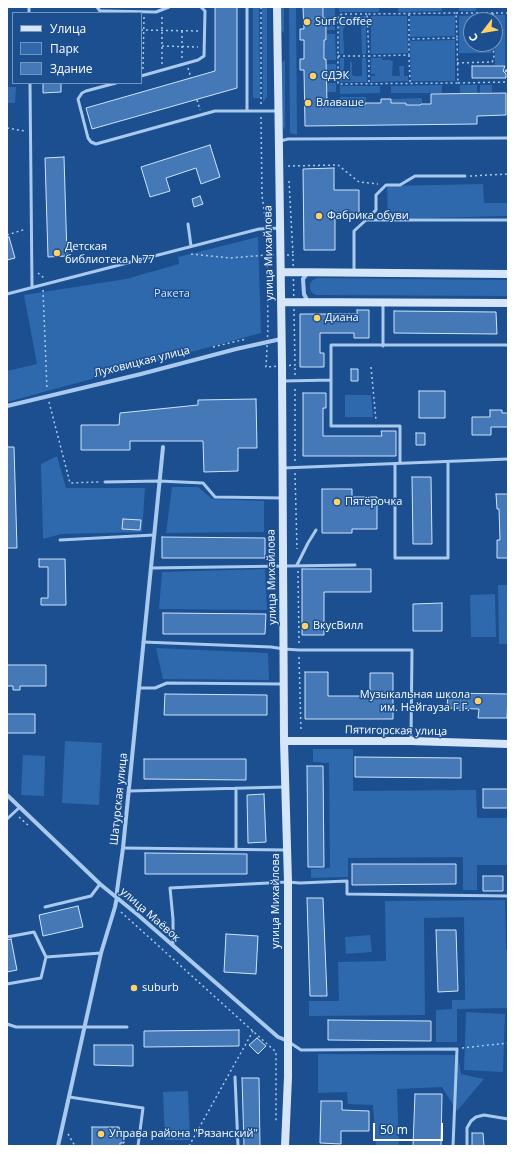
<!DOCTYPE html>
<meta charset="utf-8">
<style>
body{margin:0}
#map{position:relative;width:515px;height:1153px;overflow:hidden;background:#1b4f8f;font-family:"Open Sans",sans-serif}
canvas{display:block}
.frame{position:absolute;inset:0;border:8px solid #fff;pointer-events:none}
.legend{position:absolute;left:12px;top:12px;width:130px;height:72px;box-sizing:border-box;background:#1b4f8f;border:1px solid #7695bc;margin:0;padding:5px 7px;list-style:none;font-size:12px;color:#fff}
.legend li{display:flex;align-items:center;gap:8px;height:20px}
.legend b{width:20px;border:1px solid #7695bc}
.north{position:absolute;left:463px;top:12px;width:40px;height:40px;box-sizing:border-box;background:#1b4f8f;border:1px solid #7695bc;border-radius:50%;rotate:239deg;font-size:11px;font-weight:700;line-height:16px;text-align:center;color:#fff}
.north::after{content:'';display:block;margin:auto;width:14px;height:18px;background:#ffd166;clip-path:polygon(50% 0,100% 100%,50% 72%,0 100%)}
.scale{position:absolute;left:373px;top:1123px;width:70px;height:18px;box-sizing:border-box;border:2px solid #fff;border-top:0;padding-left:5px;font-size:12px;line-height:14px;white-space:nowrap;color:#fff;-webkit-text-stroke:3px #1b4f8f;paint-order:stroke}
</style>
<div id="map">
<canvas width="515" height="1153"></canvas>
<div class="frame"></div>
<ul class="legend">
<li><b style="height:5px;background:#d6e6fa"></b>Улица</li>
<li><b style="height:11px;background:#2e69ad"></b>Парк</li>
<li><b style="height:11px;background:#4478b7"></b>Здание</li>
</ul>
<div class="north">С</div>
<div class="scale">50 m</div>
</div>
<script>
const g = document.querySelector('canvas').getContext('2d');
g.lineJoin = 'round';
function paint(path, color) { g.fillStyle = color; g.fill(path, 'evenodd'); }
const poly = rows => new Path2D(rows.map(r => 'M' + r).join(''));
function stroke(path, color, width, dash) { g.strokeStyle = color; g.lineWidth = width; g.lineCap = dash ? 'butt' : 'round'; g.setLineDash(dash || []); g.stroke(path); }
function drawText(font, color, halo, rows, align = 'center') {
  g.font = font + ' "Open Sans",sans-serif'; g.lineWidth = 3; g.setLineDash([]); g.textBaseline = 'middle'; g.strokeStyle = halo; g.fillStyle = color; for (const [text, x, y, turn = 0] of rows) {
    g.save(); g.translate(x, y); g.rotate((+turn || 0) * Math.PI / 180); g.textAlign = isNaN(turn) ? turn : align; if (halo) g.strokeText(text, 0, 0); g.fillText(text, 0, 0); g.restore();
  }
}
paint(poly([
 [253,7,259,7,260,98,253,98],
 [262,7,267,7,267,97,263,102],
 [280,7,284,7,284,33,280,29],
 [289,7,296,7,297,135,290,133],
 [324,7,335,7,335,30,327,30,327,18,324,17],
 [339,7,379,7,379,12,339,12],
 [398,7,442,7,442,11,398,12],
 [459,7,476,7,476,11,459,11],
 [491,15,491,20,471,20,471,44,491,44,491,53,459,53,459,16],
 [494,15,505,15,505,65,495,65,495,20,494,20],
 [366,16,366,54,362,54,361,21,350,21,346,23,343,31,344,54,340,54,339,17],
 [371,16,407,16,408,53,371,54],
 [410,16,455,16,455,36,410,37],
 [327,34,335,34,336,60,327,60,327,58,325,58,324,41,327,41],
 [455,40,455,81,411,81,410,41],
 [340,58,344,58,344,74,350,74,350,62,352,62,352,74,353,76,362,76,362,58,366,58,367,82,340,82],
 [371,58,382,58,382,60,391,60,391,61,393,61,392,74,393,76,400,76,399,66,404,66,404,76,408,76,408,81,371,82,371,76,375,76,375,74,371,74],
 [285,60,285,130,281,123,280,64],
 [327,64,336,64,336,80,327,80],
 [327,83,336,83,336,92,325,92,325,85,327,85],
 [442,85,442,93,391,93,391,86],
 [460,85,477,85,477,93,460,93],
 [480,85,492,85,492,92,480,93],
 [340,86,380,86,380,93,340,94],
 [7,87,16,87,15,103,7,103],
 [340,97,366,97,366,102,364,102,364,104,347,104,347,102,340,102],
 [422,98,422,103,420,104,407,105,407,102,392,102,392,99],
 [483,184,484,203,508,203,508,216,388,219,387,186],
 [258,237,261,333,7,402,7,371,37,364,24,295,126,279,179,264,178,257],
 [317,278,508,280,508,296,316,295,311,292,310,288,310,283,313,280],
 [345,395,371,395,373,417,345,417],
 [57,456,66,488,145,488,142,532,61,534,43,539,41,464],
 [172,487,198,487,212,499,264,501,264,532,166,533],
 [265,569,267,610,159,609,162,572],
 [498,585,508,585,508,644,499,644],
 [495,594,496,637,471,637,470,595],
 [156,648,268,653,269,680,163,679],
 [65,741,102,743,99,805,62,803],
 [313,749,353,749,353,791,476,790,477,818,508,818,508,865,477,865,477,890,463,890,463,857,348,858,348,877,311,878,311,869,330,868,329,763,313,762],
 [23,755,45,756,44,796,21,795],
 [505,900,506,950,508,950,508,1008,457,1009,457,1042,436,1042,436,1010,452,1009,452,1000,465,1000,464,917,424,918,425,1015,309,1016,309,1001,339,1001,338,962,386,961,385,901],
 [370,935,372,952,346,954,345,937],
 [466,1012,505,1014,503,1072,464,1070],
 [318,1054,458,1055,461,1074,484,1079,457,1111,442,1087,397,1089,399,1146,376,1145,373,1105,348,1104,347,1092,318,1093],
 [188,1091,190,1140,165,1140,163,1092]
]), '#2e69ad');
const building = poly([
 [215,7,237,7,237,88,92,129,86,108,215,71,215,7],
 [303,7,323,7,323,18,326,18,326,40,324,40,324,59,326,59,327,103,346,103,346,106,365,105,365,103,381,103,381,99,391,99,391,103,406,103,406,105,420,105,421,104,431,104,431,94,506,93,506,115,477,116,477,124,305,126,304,70,300,70,300,59,304,59,304,40,300,40,300,29,304,29,303,7],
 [472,66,505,66,503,71,506,74,506,78,472,78,472,66],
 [43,83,61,83,61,92,43,93,43,83],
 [210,145,220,177,201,184,196,168,166,178,170,191,150,197,141,167,210,145],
 [64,157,67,256,48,257,45,158,64,157],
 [334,168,334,190,359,190,359,213,335,213,335,250,304,250,303,169,334,168],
 [200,196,203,204,194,207,192,199,200,196],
 [9,237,15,258,7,260,7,238,9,237],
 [357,310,369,310,369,338,354,338,354,333,320,333,320,353,324,353,324,367,300,367,300,314,357,314,357,310],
 [394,311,496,312,497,334,394,333,394,311],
 [351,369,358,369,358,381,351,381,351,369],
 [419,391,445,391,445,418,419,418,419,391],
 [303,393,326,393,326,408,323,408,323,436,382,436,381,431,396,431,396,456,303,456,303,393],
 [256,399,257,448,238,448,238,471,204,472,203,441,130,441,130,450,81,450,81,425,119,425,120,413,198,405,198,400,256,399],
 [490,410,502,410,502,413,508,413,508,427,491,427,491,435,472,435,472,417,490,417,490,410],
 [416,433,425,433,425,445,416,445,416,433],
 [7,447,14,447,17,548,7,548,7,447],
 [412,477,431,477,432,544,413,544,412,477],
 [322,489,352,489,352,497,377,497,377,529,352,529,352,533,322,533,322,489],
 [496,494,508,494,508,558,497,558,497,540,500,540,499,509,497,509,496,494],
 [123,519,141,520,140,530,122,529,123,519],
 [162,537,265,538,265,558,162,558,162,537],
 [39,559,65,559,66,605,41,605,41,598,48,598,48,567,39,567,39,559],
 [302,569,371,569,371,592,324,592,324,635,302,635,302,569],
 [442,603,442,631,413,631,413,604,442,603],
 [163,613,266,614,265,634,163,634,163,613],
 [7,665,46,665,46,686,20,686,20,690,13,690,13,686,7,686,7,665],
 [305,672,328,672,328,696,370,696,370,673,393,673,393,719,305,719,305,672],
 [448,693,508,694,507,718,478,718,479,709,447,708,448,693],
 [165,694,267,695,267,715,164,715,165,694],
 [7,714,35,714,35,733,7,733,7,714],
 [355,757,461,758,461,778,355,777,355,757],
 [144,759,246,759,246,780,144,779,144,759],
 [307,766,323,766,324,867,308,867,307,766],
 [483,789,508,789,508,808,483,808,483,789],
 [264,794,266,842,248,843,247,795,264,794],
 [145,853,247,854,247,874,145,874,145,853],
 [352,864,456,864,456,884,352,885,352,864],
 [483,876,503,876,503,891,483,891,483,876],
 [307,898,323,898,327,996,310,996,307,898],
 [78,906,83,927,43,936,39,915,78,906],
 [436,930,456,930,458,991,438,992,436,930],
 [226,934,258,936,256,974,224,972,226,934],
 [11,939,17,970,7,972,7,940,11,939],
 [328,1020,431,1021,431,1041,328,1040,328,1020],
 [239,1030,239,1046,144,1047,144,1031,239,1030],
 [257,1038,266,1046,258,1054,249,1045,257,1038],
 [94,1045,133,1045,133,1066,94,1065,94,1045],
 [242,1078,259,1078,260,1146,244,1146,242,1078],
 [415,1094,442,1094,441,1146,413,1146,415,1094],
 [321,1101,342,1101,342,1110,369,1111,369,1131,341,1131,341,1144,320,1143,321,1101],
 [92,1127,119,1127,120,1133,124,1133,124,1143,120,1143,120,1146,92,1146,92,1127],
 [472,1133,483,1133,484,1146,472,1146,472,1133]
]);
paint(building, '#4478b7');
stroke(building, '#cfe3fa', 1);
stroke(poly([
 [261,7,261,106],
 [508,7,508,8],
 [456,13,508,13],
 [493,13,493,20],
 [367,14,342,14,338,16,338,84,458,83,457,38,409,39,409,55,369,56,367,14,456,13,457,38],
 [409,14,409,39],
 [141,30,199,31],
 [162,46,198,47],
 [409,55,410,83],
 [338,56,369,56,369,84],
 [182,58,182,31],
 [457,63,492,62,494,59,493,44],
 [162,64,162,16],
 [188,68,191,78],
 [143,69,144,17],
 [458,83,506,82,508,81],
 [197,100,200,110],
 [261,117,262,196,266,223],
 [7,128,25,131],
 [288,166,338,165,359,182,378,184],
 [470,176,508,174],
 [289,181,293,255],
 [7,235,26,229],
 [191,254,230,258,267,255,267,235],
 [267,255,293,255,295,365,266,367,268,328,267,255],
 [38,273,44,278],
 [43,290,47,390],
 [213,347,246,339],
 [371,367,376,420],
 [295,375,295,365],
 [49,402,70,483,99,482],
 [295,461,295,387],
 [295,473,297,549],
 [298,571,299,643],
 [299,657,301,731],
 [19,817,29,826],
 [130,899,145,908],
 [121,912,276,1052,276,1123],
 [462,1048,508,1043],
 [68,1134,75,1146],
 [189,1146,253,1031]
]), '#a9c9ee', 1.5, [2, 3]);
stroke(poly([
 [29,7,29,13],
 [97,7,100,11,104,11,156,12,169,7],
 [506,71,508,70],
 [141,76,198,60,204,56,205,11,201,7],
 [30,83,32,287],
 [116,83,86,91,82,93,78,99,88,138,91,142,96,144,215,111,247,111,247,7],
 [247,111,277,111],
 [280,141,288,139,508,138],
 [366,220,376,210,376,195,386,185,400,185,415,176,465,176],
 [188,224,191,246],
 [354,273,354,231,366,220,508,220],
 [7,294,259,229,280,228],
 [383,346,383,303],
 [331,380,331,426,400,426,400,463],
 [284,381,331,380,331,345,508,345],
 [395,464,395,558,448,558,448,462],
 [283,468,508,459],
 [105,482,159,481,203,483,215,497,283,498],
 [60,540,154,535],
 [297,565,308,543,316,530],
 [151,568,355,565],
 [143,642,271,647,284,649,299,650,412,650,411,739],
 [139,688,155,688,167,683,283,684],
 [129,791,284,787],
 [7,819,20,807],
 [123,848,287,850],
 [236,849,236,788],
 [45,907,91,896,100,884],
 [7,937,34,932,46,957,101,953],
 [173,946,173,919,170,888,288,882,300,883,347,881,347,894,508,896],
 [7,984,41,978,46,957],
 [7,1024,16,1027,127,1027],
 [289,1042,301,1050,457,1049,453,1146],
 [235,1077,238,1146],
 [69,1097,143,1108,138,1146],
 [467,1146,467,1128,471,1121,476,1117,484,1115,508,1119]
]), '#a9c9ee', 3);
stroke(poly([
 [308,272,303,279,304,294,308,302],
 [7,406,141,374,236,349,281,339],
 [7,795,100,884,138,915,278,1037,288,1041],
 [58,1146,101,953,115,907,117,897,117,891,123,848,163,447]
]), '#a9c9ee', 4);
stroke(poly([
 [277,7,282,365,284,741,288,882,288,1077,285,1146],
 [281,272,508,274],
 [281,302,508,303],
 [284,741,411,741,508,744]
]), '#d6e6fa', 8);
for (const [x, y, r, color] of [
 [307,22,4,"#ffd166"],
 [313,76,4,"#ffd166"],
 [308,103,4,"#ffd166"],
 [319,216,4,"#ffd166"],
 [57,253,4,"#ffd166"],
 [317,318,4,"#ffd166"],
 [337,502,4,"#ffd166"],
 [305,626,4,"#ffd166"],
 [478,701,4,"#ffd166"],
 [134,988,4,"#ffd166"],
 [101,1134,4,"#ffd166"]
]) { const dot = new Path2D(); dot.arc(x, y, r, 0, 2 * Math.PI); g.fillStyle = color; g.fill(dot); stroke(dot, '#1b4f8f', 1.5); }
drawText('11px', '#fff', '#1b4f8f', [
 ["Surf Coffee",315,22],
 ["СДЭК",321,76],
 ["Влаваше",316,103],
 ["Фабрика обуви",327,216],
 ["Детская",65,247],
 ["библиотека №77",65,260],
 ["Диана",325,318],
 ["Пятёрочка",345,502],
 ["ВкусВилл",313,626],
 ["Музыкальная школа",470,695,"right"],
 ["им. Нейгауза Г.Г.",470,708,"right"],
 ["suburb",142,988],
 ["Управа района \"Рязанский\"",109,1134]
], 'left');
drawText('11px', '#fff', '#1b4f8f', [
 ["улица Михайлова",269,253,-91],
 ["Луховицкая улица",142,362,-14],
 ["улица Михайлова",272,577,-91],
 ["Пятигорская улица",396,731,1],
 ["Шатурская улица",119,799,-84],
 ["улица Михайлова",276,901,-90],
 ["улица Маёвок",150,915,41]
]);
drawText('11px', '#cfe3fa', '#1b4f8f', [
 ["Ракета",172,294]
]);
</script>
